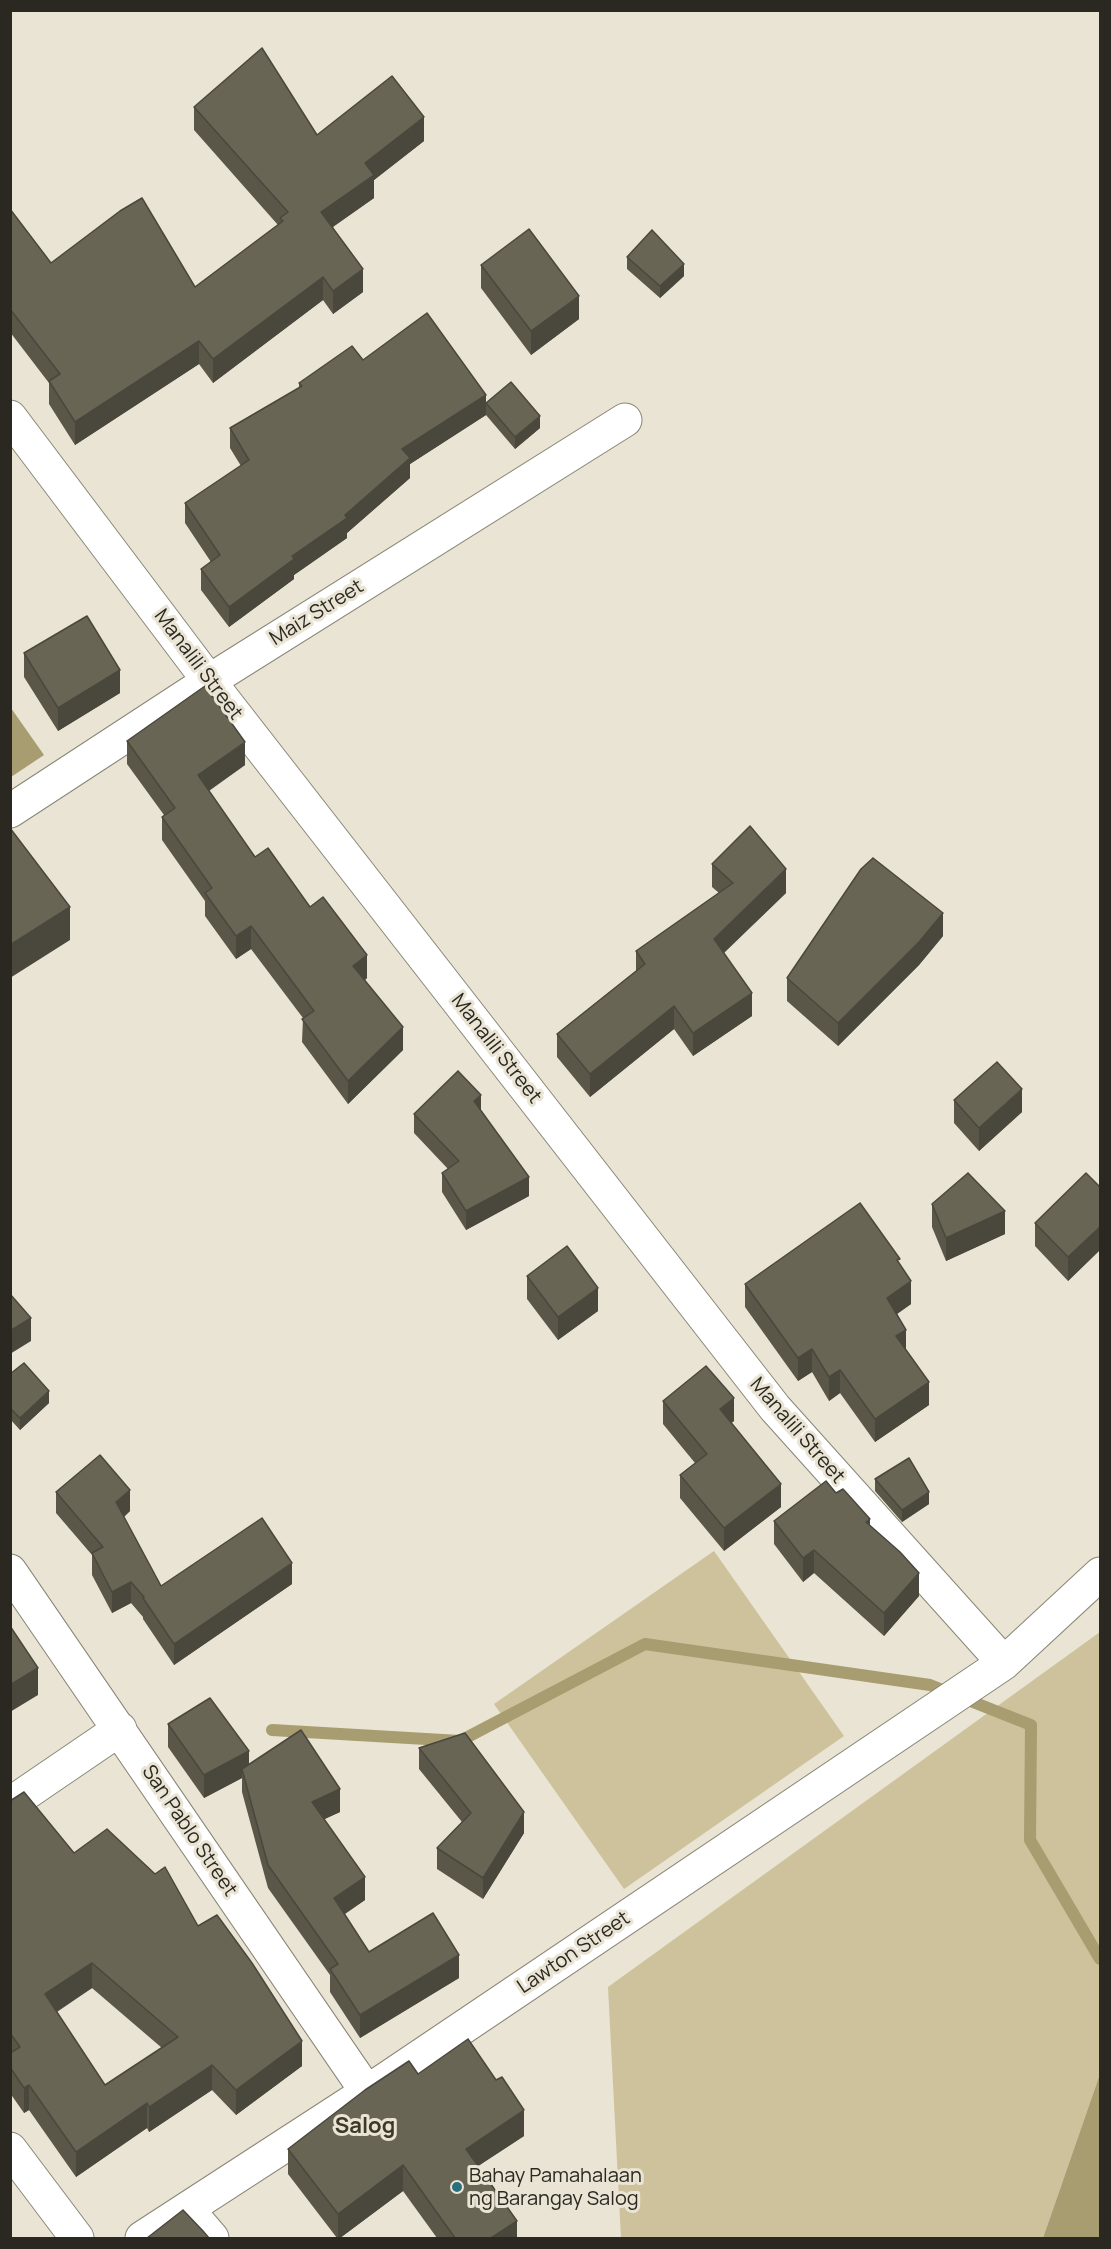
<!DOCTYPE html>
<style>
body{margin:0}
#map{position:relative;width:1111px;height:2249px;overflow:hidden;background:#e9e4d3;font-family:Manrope,sans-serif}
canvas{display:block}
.frame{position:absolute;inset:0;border:12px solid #2a2821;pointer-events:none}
</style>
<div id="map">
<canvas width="1111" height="2249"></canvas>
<div class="frame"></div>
</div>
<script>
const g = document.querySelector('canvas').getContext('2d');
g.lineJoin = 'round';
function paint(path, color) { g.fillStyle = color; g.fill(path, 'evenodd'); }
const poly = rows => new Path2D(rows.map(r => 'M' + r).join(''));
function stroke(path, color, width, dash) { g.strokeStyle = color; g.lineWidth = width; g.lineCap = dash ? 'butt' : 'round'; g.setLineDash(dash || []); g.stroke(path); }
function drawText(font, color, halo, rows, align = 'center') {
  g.font = font + ' Manrope,sans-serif'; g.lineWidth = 6; g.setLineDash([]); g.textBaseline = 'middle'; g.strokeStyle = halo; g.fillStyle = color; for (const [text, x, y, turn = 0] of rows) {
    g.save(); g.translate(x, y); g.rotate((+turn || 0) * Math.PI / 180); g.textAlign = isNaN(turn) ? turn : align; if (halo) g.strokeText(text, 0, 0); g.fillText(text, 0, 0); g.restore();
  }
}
paint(poly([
 [714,1551,844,1736,624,1889,494,1704],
 [1100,1632,1100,2074,1043,2238,621,2238,608,1987]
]), '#cdc29b');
paint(poly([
 [11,708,44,755,11,777,10,777],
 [1100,2074,1100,2238,1043,2238]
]), '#a89c71');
stroke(poly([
 [272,1730,460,1741,645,1644,930,1685,1031,1725,1030,1840,1100,1959]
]), '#a89c71', 12);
const minor = poly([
 [10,417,209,681,775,1408,1004,1663],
 [10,811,209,681,625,420],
 [10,1571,367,2092],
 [10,1804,120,1729],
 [10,2149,77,2238],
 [187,2209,212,2238],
 [142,2238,367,2092,1004,1663,1100,1574]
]);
stroke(minor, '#8a8676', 35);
stroke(minor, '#fff', 33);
paint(poly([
 [194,107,317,135,424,141,374,180,374,198,333,227,363,292,333,314,323,300,213,383,199,364,75,445,49,404,49,383,10,332,10,209,51,263,195,287,278,225,194,130],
 [627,257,684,276,660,298,627,269],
 [481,265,579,319,531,355,481,288],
 [363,360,486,403,540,428,515,449,486,415,410,464,410,478,347,533,347,538,294,575,294,579,229,627,201,590,201,569,211,562,185,523,185,503,241,466,230,448,230,428,299,388,299,383],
 [24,653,120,693,58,731,24,677],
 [127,741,245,765,209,791,255,857,310,907,367,978,365,980,403,1050,348,1104,302,1042,303,1018,251,949,236,959,205,916,205,901,162,840,162,817,164,815,127,764],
 [712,864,786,893,724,953,752,1016,693,1056,674,1029,590,1097,557,1057,557,1034,636,971,636,951,719,893,712,887],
 [943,936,919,965,838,1046,787,1001,787,978],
 [954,1100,1022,1112,979,1151,954,1123],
 [481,1111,529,1196,466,1230,442,1192,442,1173,448,1169,414,1133,414,1114],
 [1101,1188,1101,1249,1068,1281,1035,1246,1035,1223],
 [932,1204,1005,1234,946,1261,932,1227],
 [900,1265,911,1304,897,1314,906,1351,929,1405,875,1442,840,1393,829,1401,812,1372,798,1381,745,1307,745,1284],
 [527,1276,598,1311,558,1340,527,1299],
 [10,1374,49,1403,20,1430,10,1419],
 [663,1401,734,1421,731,1423,781,1507,724,1551,680,1498,680,1475,695,1463,663,1424],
 [875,1479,929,1504,902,1522,875,1491],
 [56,1492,130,1511,124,1517,161,1586,292,1584,174,1665,143,1619,143,1617,131,1603,112,1613,92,1575,92,1555,56,1513],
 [836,1493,870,1526,919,1596,884,1636,814,1573,803,1582,774,1544,774,1521],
 [168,1724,340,1812,324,1819,365,1900,345,1914,369,1952,459,1978,360,2038,330,1992,330,1975,268,1888,242,1792,242,1778,204,1798,168,1747],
 [419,1748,524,1833,483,1899,437,1869,437,1848,462,1822,419,1769],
 [10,1801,74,1853,198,1926,302,2066,236,2115,212,2090,149,2132,147,2128,76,2177,29,2110,24,2113,10,2093],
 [92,1988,162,2048,105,2085,57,2012],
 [418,2074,524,2136,478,2166,517,2238,437,2238,403,2191,340,2238,337,2238,288,2174,288,2149]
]), '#5a5749');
paint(poly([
 [424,117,424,141,374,180,374,198,321,235,321,212,365,163],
 [684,264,684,276,660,298,660,286],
 [363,269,363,292,333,314,333,291],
 [323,277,323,300,213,383,213,359],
 [579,296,579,319,531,355,531,331],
 [199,341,199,364,75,445,75,422],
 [486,395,486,415,410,464,410,478,347,533,347,538,294,575,294,579,229,627,229,607,345,515,402,449],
 [540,416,540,428,515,449,515,437],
 [120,670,120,693,58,731,58,708],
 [245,742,245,765,198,798,198,775],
 [786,869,786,893,714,962,714,939],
 [70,907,70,940,10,978,10,945],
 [943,913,943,936,919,965,838,1046,838,1023],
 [251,926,251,949,236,959,236,936],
 [367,955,367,978,353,989,353,966],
 [752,993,752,1016,693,1056,693,1033],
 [674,1006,674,1029,590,1097,590,1074],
 [403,1027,403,1050,348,1104,348,1081],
 [1022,1089,1022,1112,979,1151,979,1128],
 [481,1095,481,1114,474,1101],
 [529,1177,529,1196,466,1230,466,1211],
 [1005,1211,1005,1234,946,1261,946,1238],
 [1101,1226,1101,1249,1068,1281,1068,1257],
 [911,1281,911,1304,887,1321,887,1298],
 [598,1288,598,1311,558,1340,558,1317],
 [31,1318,31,1341,10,1354,10,1331],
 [906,1330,906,1353,896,1336],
 [812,1349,812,1372,798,1381,798,1358],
 [840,1370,840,1393,829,1401,829,1377],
 [929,1382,929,1405,875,1442,875,1419],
 [49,1391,49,1403,20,1430,20,1418],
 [734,1398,734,1421,720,1432,720,1409],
 [781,1484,781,1507,724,1551,724,1528],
 [130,1490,130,1511,116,1523,116,1502],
 [929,1492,929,1504,902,1522,902,1510],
 [870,1519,870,1542,866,1522],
 [814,1550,814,1573,803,1582,803,1558],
 [292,1563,292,1584,174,1665,174,1644],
 [919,1573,919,1596,884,1636,884,1613],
 [131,1582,131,1603,112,1613,112,1592],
 [38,1668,38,1695,10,1712,10,1685],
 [249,1751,249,1775,242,1769,242,1778,204,1798,204,1775],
 [340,1789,340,1812,312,1825,312,1802],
 [524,1812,524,1833,483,1899,483,1878],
 [365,1877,365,1900,334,1921,334,1898],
 [459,1955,459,1978,360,2038,360,2015],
 [92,1963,92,1988,45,2019,45,1994],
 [302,2041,302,2066,236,2115,236,2090],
 [212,2065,212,2090,149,2132,149,2107],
 [29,2085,29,2110,24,2113,24,2088],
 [147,2103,147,2128,76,2177,76,2152],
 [524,2110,524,2136,466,2174,466,2149],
 [403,2165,403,2191,340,2238,338,2238,338,2214],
 [517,2221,517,2238,491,2238]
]), '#4a473c');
const building = poly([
 [262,48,317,135,392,76,424,117,365,163,374,175,321,212,363,269,333,291,323,277,213,359,199,341,75,422,49,381,60,374,10,309,10,209,51,263,120,211,142,198,195,287,283,221,280,218,288,212,194,107,262,48],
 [529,229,579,296,531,331,481,265,529,229],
 [652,230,684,264,660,286,627,257,652,230],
 [427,313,486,395,402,449,410,458,345,515,347,518,292,556,294,559,229,607,201,569,220,555,185,503,249,460,230,428,302,386,299,383,352,346,363,360,427,313],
 [511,382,540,416,515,437,486,403,511,382],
 [87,616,120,670,58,708,24,653,87,616],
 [205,686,245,742,198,775,255,857,268,848,310,907,323,897,367,955,353,966,403,1027,348,1081,302,1019,314,1011,251,926,236,936,205,893,212,888,162,817,175,808,127,741,205,686],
 [750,826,786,869,714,939,752,993,693,1033,674,1006,590,1074,557,1034,645,964,636,951,733,883,712,864,750,826],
 [10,828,70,907,10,945,10,828],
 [873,858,943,913,919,942,838,1023,787,978,861,869,873,858],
 [997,1062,1022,1089,979,1128,954,1100,997,1062],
 [458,1071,481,1095,474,1101,529,1177,466,1211,442,1173,459,1161,414,1114,458,1071],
 [968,1173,1005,1211,946,1238,932,1204,968,1173],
 [1086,1173,1101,1188,1101,1226,1068,1257,1035,1223,1086,1173],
 [860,1203,900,1259,897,1260,911,1281,887,1298,906,1330,896,1336,929,1382,875,1419,840,1370,829,1377,812,1349,798,1358,745,1284,860,1203],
 [567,1246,598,1288,558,1317,527,1276,567,1246],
 [10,1294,31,1318,10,1331,10,1294],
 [24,1363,49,1391,20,1418,10,1408,10,1374,24,1363],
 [706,1366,734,1398,720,1409,781,1484,724,1528,680,1475,707,1454,663,1401,706,1366],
 [100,1455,130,1490,116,1502,161,1586,262,1518,292,1563,174,1644,143,1598,144,1597,131,1582,112,1592,92,1553,103,1547,56,1492,100,1455],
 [909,1458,929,1492,902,1510,875,1479,909,1458],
 [826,1481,836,1493,843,1489,870,1519,866,1522,900,1552,919,1573,884,1613,814,1550,803,1558,774,1521,826,1481],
 [10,1626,38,1668,10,1685,10,1626],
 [210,1698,249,1751,204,1775,168,1724,210,1698],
 [301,1730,340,1789,312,1802,365,1877,334,1898,369,1952,433,1913,459,1955,360,2015,330,1969,338,1964,268,1865,242,1769,301,1730],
 [465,1733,524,1812,483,1878,437,1848,471,1813,419,1748,465,1733],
 [24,1792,74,1853,107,1829,155,1874,165,1867,198,1926,217,1915,252,1963,302,2041,236,2090,212,2065,149,2107,147,2103,76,2152,29,2085,24,2088,10,2067,10,2053,20,2047,10,2033,10,1801,24,1792],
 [92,1963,178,2037,105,2085,45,1994,92,1963],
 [468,2039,496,2080,502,2077,524,2110,466,2149,517,2221,491,2238,455,2238,403,2165,338,2214,288,2149,365,2090,409,2061,418,2074,468,2039],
 [183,2210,203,2231,209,2238,147,2238,183,2210]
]);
paint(building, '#696555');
stroke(building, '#4a473c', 1.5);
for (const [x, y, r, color] of [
 [457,2187,6,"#296f7e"]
]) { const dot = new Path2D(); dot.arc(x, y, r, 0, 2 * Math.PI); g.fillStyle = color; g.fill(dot); stroke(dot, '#e9e4d3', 2); }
drawText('20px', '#2a2821', '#e9e4d3', [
 ["Maiz Street",317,613,-32],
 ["Manalili Street",198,665,53],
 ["Manalili Street",496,1049,52],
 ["Manalili Street",797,1431,49],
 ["San Pablo Street",189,1831,56],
 ["Lawton Street",574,1953,-34]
]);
drawText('20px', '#2a2821', '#e9e4d3', [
 ["Bahay Pamahalaan",469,2176],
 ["ng Barangay Salog",469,2199]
], 'left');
drawText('bold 22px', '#3c382a', '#e9e4d3', [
 ["Salog",365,2127]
]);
</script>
